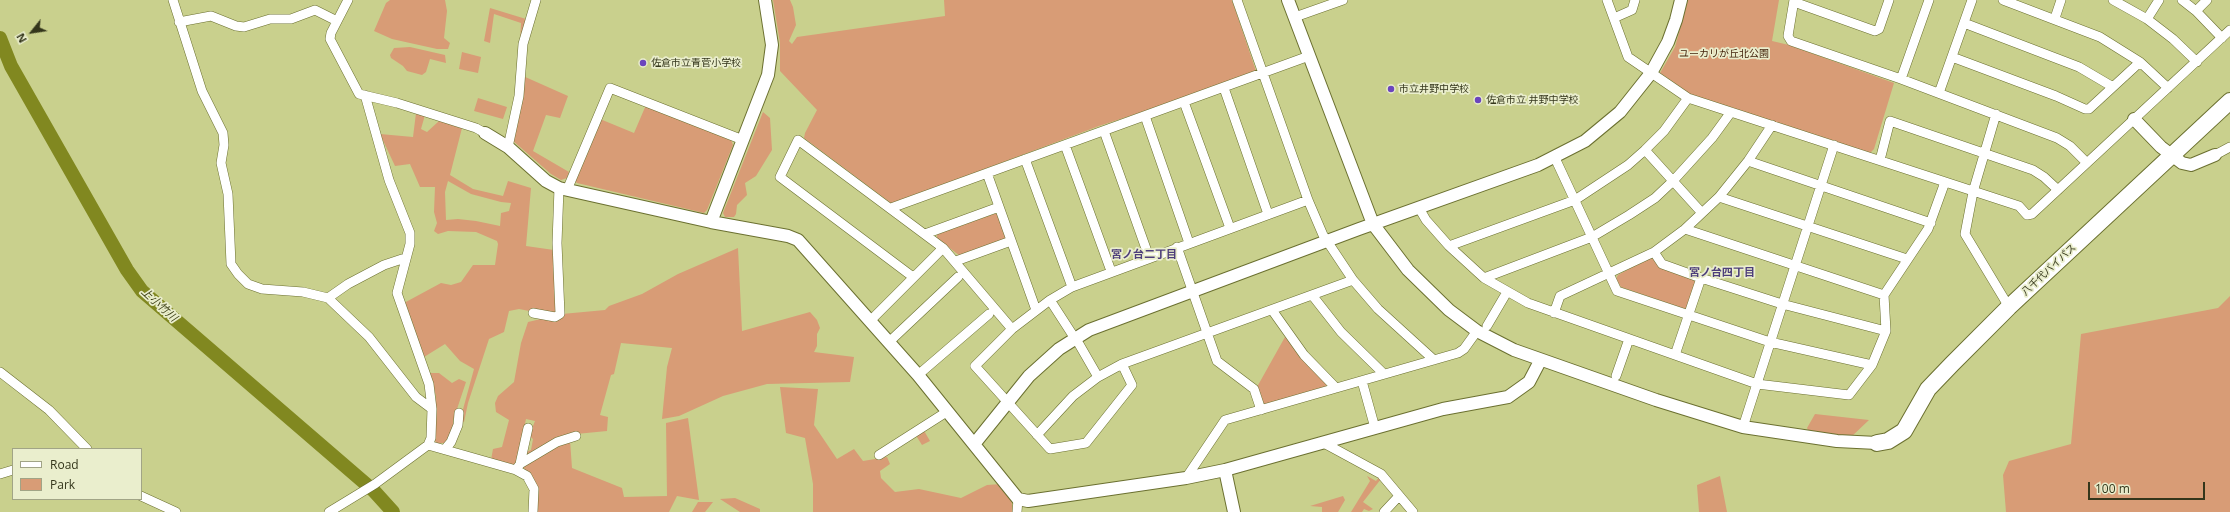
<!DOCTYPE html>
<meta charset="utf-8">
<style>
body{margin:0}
#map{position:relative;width:2230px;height:512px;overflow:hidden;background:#c9d08d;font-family:"Open Sans",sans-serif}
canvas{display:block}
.legend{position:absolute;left:12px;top:448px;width:130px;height:52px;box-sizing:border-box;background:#eaeecd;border:1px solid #a1a486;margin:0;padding:5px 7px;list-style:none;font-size:12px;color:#34361b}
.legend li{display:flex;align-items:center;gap:8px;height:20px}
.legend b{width:20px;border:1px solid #a1a486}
.north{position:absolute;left:12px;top:12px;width:40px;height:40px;-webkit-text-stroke:3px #eaeecd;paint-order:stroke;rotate:240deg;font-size:11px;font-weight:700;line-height:16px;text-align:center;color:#34361b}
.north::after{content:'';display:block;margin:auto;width:14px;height:18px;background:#34361b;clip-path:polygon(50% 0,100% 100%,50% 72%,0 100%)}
.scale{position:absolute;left:2088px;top:482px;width:117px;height:18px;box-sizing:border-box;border:2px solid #34361b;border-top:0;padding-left:5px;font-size:12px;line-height:14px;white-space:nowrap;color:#34361b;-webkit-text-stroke:3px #eaeecd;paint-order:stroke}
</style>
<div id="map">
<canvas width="2230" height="512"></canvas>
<ul class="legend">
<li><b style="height:5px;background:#fff"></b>Road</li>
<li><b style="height:11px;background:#d89c76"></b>Park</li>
</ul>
<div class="north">N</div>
<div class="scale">100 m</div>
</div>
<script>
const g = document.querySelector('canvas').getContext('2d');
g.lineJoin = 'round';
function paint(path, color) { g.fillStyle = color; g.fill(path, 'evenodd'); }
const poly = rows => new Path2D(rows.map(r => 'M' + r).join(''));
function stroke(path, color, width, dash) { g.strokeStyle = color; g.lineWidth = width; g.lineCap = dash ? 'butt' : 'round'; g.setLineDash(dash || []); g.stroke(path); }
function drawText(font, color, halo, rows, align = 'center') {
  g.font = font + ' "Open Sans","Noto Sans JP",sans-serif'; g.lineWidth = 3.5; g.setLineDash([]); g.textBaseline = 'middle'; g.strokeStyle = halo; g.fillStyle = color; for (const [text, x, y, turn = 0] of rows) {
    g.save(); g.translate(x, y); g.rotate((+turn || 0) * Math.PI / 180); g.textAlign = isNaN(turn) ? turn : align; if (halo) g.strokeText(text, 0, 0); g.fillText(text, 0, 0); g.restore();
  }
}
paint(poly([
 [390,0,445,0,447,11,444,38,450,43,448,49,437,49,392,39,374,31,386,3],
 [773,0,790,0,793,7,796,25,789,41,792,44,797,37,945,16,944,0,1232,0,1256,71,1185,98,1099,126,892,204,804,138,805,133,817,110,780,71,780,43],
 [1688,0,1779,0,1772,41,1789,45,1894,83,1874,149,1870,153,1690,94,1660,73,1675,47],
 [490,8,526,19,520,43,521,23,494,14,490,43,484,41],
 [410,47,445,55,446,63,430,59,426,72,422,75,407,71,403,66,391,58,390,55,394,48],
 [462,52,481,57,478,73,459,69],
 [523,76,568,96,560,118,546,115,533,151,569,172,567,178,561,180,551,174,512,140],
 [478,98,507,107,503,119,474,111],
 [646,105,731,139,733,145,707,210,704,213,577,183,575,181,600,119,634,133],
 [763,112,770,118,772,150,756,176,745,183,747,195,737,205,736,214,734,217,725,217,723,213],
 [416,113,425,115,421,129,427,132,439,121,462,128,450,175,473,189,503,196,508,181,531,188,526,246,554,250,559,313,555,316,519,309,509,311,504,332,489,339,468,403,464,422,462,421,462,413,474,369,460,361,445,344,424,357,404,303,441,283,451,285,461,282,473,265,495,265,498,244,497,241,476,232,448,231,438,234,434,231,437,223,434,212,435,187,420,187,410,164,395,166,380,134,413,137],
 [448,181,471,194,501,202,511,203,509,211,501,213,500,226,476,221,458,219,446,220,445,192],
 [994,214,997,214,1006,237,1004,241,960,256,937,238,937,234],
 [738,248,742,331,810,312,817,320,820,328,817,334,817,346,814,352,854,357,850,382,767,384,723,396,679,416,662,419,667,367,672,348,621,343,614,374,611,375,600,415,608,417,607,431,576,434,529,456,526,452,531,450,533,439,529,436,535,421,526,419,516,466,491,460,493,449,502,447,509,420,496,412,495,403,498,396,514,382,521,343,528,322,562,314,605,310,609,306,642,294,678,274],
 [1649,258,1654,259,1659,267,1694,279,1696,283,1688,308,1684,309,1621,287,1616,279,1618,275],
 [2230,296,2230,512,2006,512,2003,475,2009,461,2071,444,2081,334,2218,308],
 [1285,337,1301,358,1327,383,1325,388,1266,405,1262,403,1257,387],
 [430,373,439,373,452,383,459,379,466,382,453,421,455,427,445,443,436,443,434,438,436,396],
 [780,387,818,389,814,425,837,459,854,449,863,461,887,457,890,464,880,471,881,478,895,492,919,489,961,498,987,485,1001,484,1011,498,1013,512,813,512,813,484,805,438,786,433],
 [1815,414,1869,420,1850,438,1809,432,1807,428],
 [688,418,699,500,677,496,669,512,535,512,530,475,522,466,570,440,572,468,622,488,624,497,667,496,666,423],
 [923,429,930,441,922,445,915,434],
 [1367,476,1376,481,1379,477,1381,479,1363,502,1373,509,1369,511,1364,509,1362,512,1351,512,1370,481],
 [1720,476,1727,512,1699,512,1697,485],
 [1343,496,1345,500,1338,512,1322,512,1322,507,1310,506],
 [735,498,760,509,760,512,740,512,720,499],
 [698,502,713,502,705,512,692,512]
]), '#d89c76');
stroke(poly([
 [0,38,11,66,127,270,142,291,374,491,393,512]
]), '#818820', 14);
const street = poly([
 [173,0,202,91,223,133,224,145,221,163,228,194,231,264,238,274,248,284,262,289,303,292,328,298,369,337,416,397,432,409],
 [348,0,331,33,330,39,359,94,397,103,476,128,485,133],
 [1237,0,1308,200,1323,235,1353,280,1378,309,1434,360],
 [1607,0,1628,57,1688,98,2019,206,2027,215,2032,214,2230,30],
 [1794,0,1788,36,1791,41,1901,79,2057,138,2070,146,2087,163],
 [2003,0,2100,37,2140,62,2168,88],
 [2113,0,2147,19,2173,39,2197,62],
 [2182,0,2196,11,2222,38],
 [1794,2,1875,31,1879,29,1889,0],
 [2196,11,2207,0],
 [1295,17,1343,0],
 [1614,18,1632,10,1635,0],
 [2055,18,2061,0],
 [2147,19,2159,0],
 [179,22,211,16,236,26,244,27,270,19,291,19,315,10,337,21],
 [1964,23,2079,67,2113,87],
 [1952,57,2056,96,2085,109,2089,109,2140,62],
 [1901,79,1929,0],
 [1224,88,1268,214],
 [1939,93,1972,0],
 [1184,102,1230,228],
 [1996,114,1973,192,1965,234,2009,307],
 [1145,116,1189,243],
 [1104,131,1149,257],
 [1065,145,1111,271],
 [508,147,519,96,523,44,536,0],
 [1645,150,1702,213],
 [2215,155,2230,147],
 [1555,158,1617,291,1770,342,1872,365],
 [1025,159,1072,287],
 [1880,160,1890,121,2033,170,2044,177,2058,190],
 [1748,161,1931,223],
 [987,173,1036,310],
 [567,190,610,88,743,140],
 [1719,197,1907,259],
 [891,208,1309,56],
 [1419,208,1426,220,1449,246,1484,278,1528,303,1757,384,1849,395,1872,365,1886,331,1884,295,1928,229,1945,182],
 [1685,229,1884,295],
 [925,234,999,207],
 [1449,246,1575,200,1628,165,1645,150,1664,131,1688,98],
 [1177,247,1217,361,1254,389,1261,410],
 [1654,252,1662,264,1701,278,1782,304,1886,331],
 [956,261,1011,241],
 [913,277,780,177,798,140,943,248,1012,329],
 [1484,278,1592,237,1629,215,1655,198,1673,181,1712,138,1731,112],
 [1312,295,1341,332,1384,374],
 [328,298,348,284,384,265,405,258],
 [1050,300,1072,334],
 [1272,310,1304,355,1336,388],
 [533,313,555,317,560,314,557,243,559,188],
 [1554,313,1560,296,1654,252,1685,229,1719,197,1748,161,1772,125],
 [871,320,943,248],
 [1487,326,1507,292],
 [889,342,958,277],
 [1079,344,1098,377],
 [1675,355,1701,278],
 [1122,364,1132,385,1086,443,1050,449,975,366,1012,329,1050,300,1072,287,1308,200],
 [0,372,49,410,87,449],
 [918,375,989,314],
 [1616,376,1629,339],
 [1362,381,1375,428],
 [1743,427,1834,145],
 [1037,435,1073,396,1098,377,1122,364,1353,280],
 [1322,442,1381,474,1413,512],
 [428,445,516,470,527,476,534,489,533,512],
 [446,448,451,442,458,425,459,413],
 [879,455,948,411],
 [520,464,528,428],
 [516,470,520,464,557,442,576,436],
 [0,474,13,470],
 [1186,478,1225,420,1458,353,1464,349,1477,331],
 [141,496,176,512],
 [329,512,375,484,428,445,431,438,432,409,429,384,397,293,410,244,410,233,389,180,365,95],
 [1017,512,1018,499],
 [1384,512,1399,496]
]);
const secondary = poly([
 [1288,0,1373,224,1408,270,1449,310,1477,331,1514,350,1656,400,1743,427,1837,441,1877,443],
 [2134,119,2161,147,2182,163,2191,165,2215,155],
 [485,133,508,147,546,181,559,188,711,222,788,236,798,240,918,375,1018,499,1028,501,1186,478,1225,470,1443,409,1508,397,1529,382,1540,361],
 [711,222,768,75,772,45,765,0],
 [975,443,1029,376,1059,349,1089,330,1359,229,1538,165,1585,141,1620,112,1651,73,1668,42,1676,20,1681,0],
 [1225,470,1234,512]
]);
const highway = poly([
 [1877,443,1888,441,1904,431,1928,389,1952,364,2009,307,2230,101]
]);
stroke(street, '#6b7030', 10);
stroke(secondary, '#6b7030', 14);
stroke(highway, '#6b7030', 18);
stroke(street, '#fff', 9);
stroke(secondary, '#fff', 12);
stroke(highway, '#fff', 16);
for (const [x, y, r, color] of [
 [643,63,4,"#6b45bd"],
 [1391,89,4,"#6b45bd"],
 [1478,100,4,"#6b45bd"]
]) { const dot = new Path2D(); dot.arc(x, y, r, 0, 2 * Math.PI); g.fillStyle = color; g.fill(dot); stroke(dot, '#eaeecd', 1.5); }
drawText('10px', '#43220b', '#eaeecd', [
 ["ユーカリが丘北公園",1724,54]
]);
drawText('10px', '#34361b', '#eaeecd', [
 ["佐倉市立青菅小学校",651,63],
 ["市立井野中学校",1399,89],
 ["佐倉市立 井野中学校",1486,100]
], 'left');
drawText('10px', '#34361b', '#eaeecd', [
 ["八千代バイパス",2049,270,-43]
]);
drawText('bold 11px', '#4d3e7b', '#eaeecd', [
 ["宮ノ台二丁目",1144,255],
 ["宮ノ台四丁目",1722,273]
]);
drawText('italic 11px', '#3c3f16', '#eaeecd', [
 ["上小竹川",159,305,42]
]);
</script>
